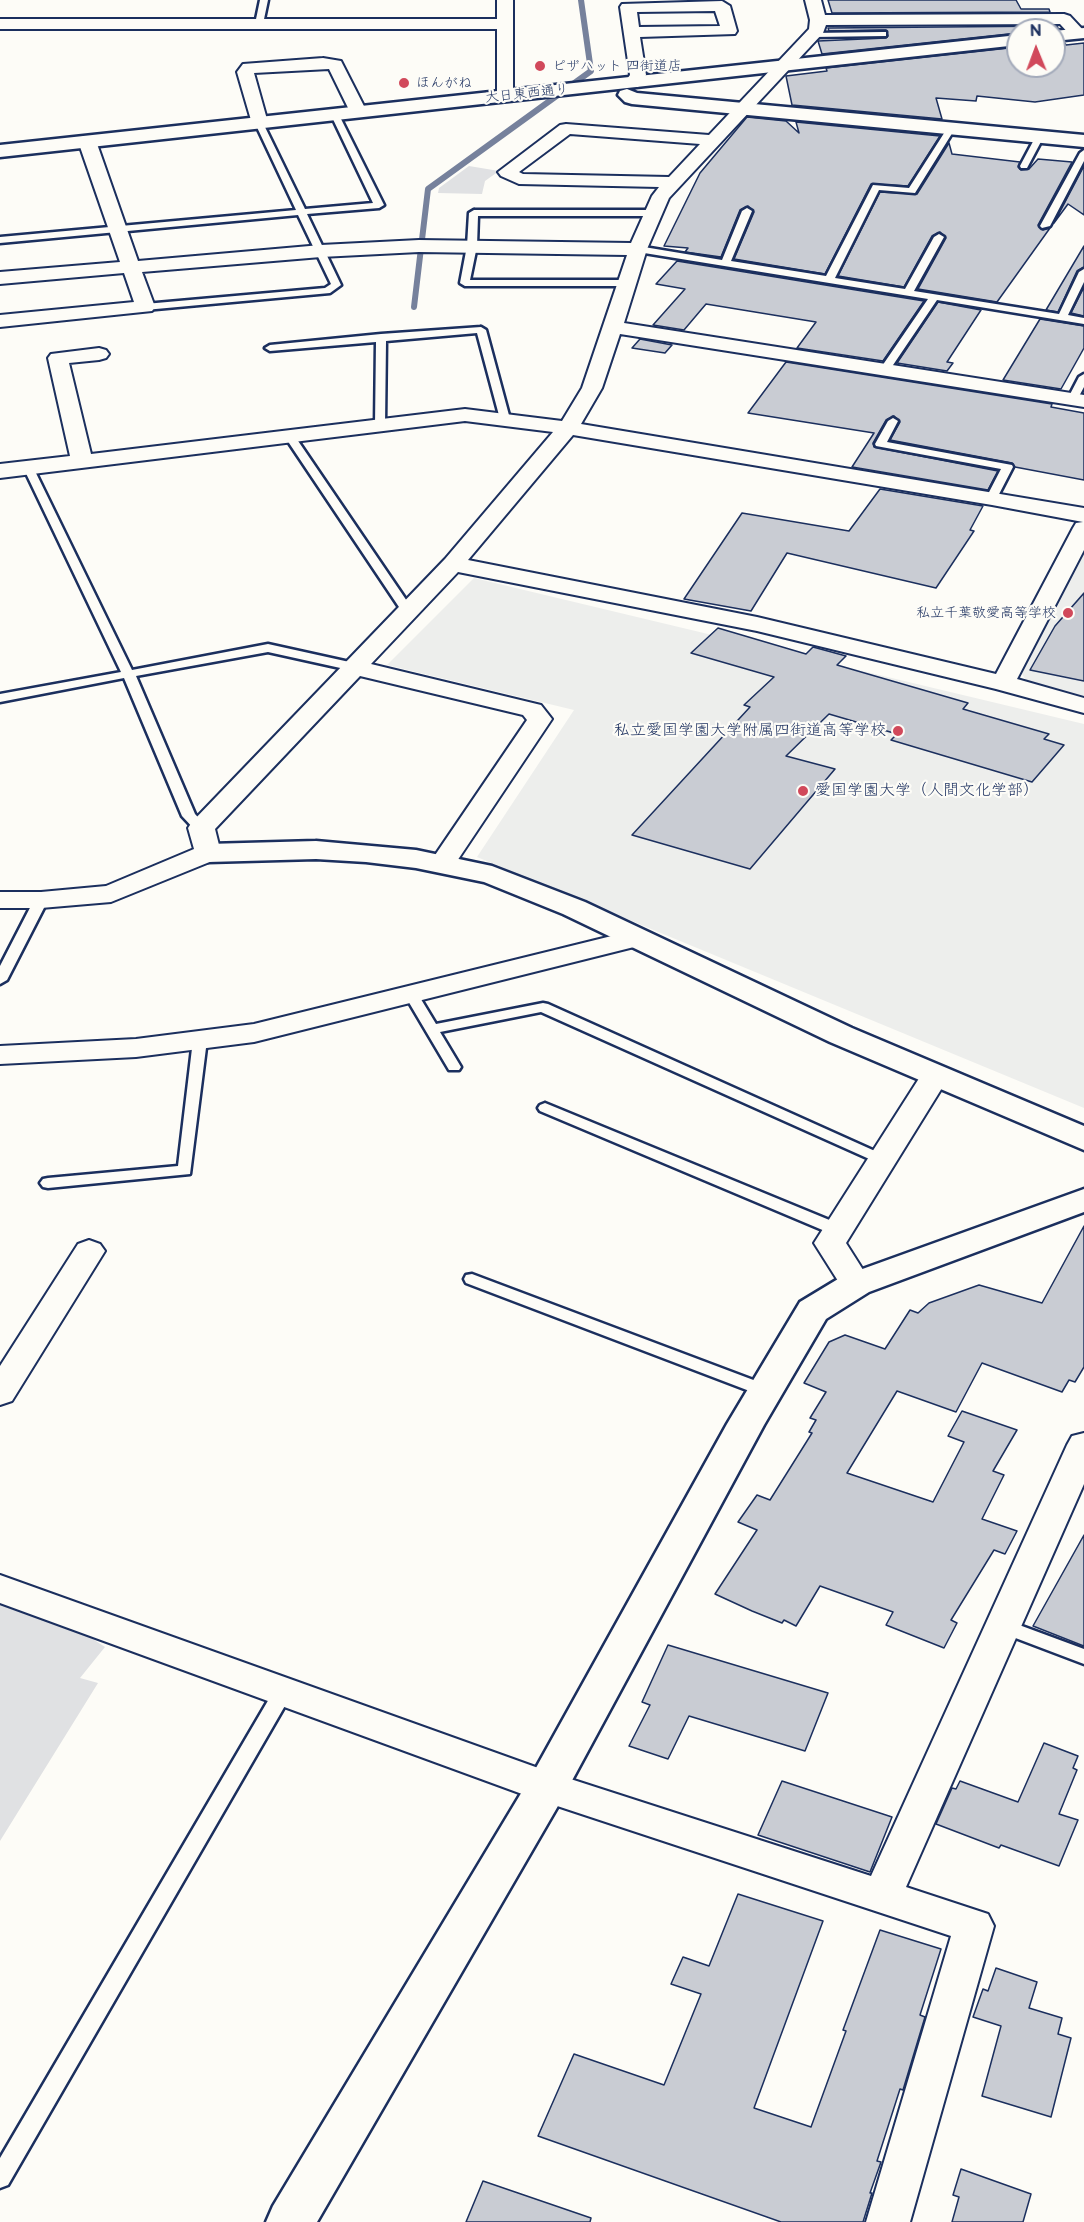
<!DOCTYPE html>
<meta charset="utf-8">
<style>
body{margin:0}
#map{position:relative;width:1084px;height:2222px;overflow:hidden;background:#fdfcf7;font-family:"Balsamiq Sans",sans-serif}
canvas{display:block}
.north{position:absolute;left:1006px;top:18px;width:60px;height:60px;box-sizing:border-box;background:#fdfcf7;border:2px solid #a3aaba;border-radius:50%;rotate:359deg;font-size:16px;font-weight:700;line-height:24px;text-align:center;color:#1b2f5e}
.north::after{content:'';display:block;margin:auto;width:21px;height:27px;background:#d1495b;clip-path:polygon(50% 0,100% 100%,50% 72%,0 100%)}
</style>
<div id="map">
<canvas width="1084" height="2222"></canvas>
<div class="north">N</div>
</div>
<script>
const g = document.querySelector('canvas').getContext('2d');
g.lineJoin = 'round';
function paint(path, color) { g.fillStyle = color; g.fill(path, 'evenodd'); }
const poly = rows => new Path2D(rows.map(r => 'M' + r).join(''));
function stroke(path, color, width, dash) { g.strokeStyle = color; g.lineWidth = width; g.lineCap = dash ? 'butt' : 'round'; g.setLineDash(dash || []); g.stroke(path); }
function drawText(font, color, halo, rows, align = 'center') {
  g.font = font + ' "Balsamiq Sans","Klee One",sans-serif'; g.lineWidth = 4.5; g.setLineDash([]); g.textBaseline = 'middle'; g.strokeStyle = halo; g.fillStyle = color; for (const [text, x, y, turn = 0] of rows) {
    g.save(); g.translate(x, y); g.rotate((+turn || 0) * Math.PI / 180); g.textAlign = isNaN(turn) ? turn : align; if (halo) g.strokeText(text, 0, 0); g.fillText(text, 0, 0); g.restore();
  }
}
paint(poly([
 [1084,552,1084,698,1027,682,1022,674],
 [474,578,1084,724,1084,1108,477,857,574,710,387,665]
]), '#edeeec');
paint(poly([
 [469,166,499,171,485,181,482,194,438,193,439,188],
 [0,1604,76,1628,105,1647,80,1678,98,1683,0,1841]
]), '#e0e1e3');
stroke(poly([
 [414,307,428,189,591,71,581,0]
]), '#76819c', 6);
const building = poly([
 [828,0,1016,0,1021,9,1049,9,1050,12,832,13,828,0],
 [1057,26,1058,28,1052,30,1018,30,1018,33,822,54,818,41,886,38,888,36,886,30,829,31,828,28,1057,26],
 [1064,42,1066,45,1084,43,1084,95,1035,102,977,96,976,101,936,98,942,119,792,105,786,76,827,71,826,68,1018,47,1018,66,1054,66,1054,43,1064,42],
 [747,117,786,121,799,133,796,122,940,136,908,186,871,184,825,274,734,259,754,212,748,206,740,210,721,257,685,252,688,248,664,246,700,173,747,117],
 [949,143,952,154,1020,162,1018,167,1021,170,1029,169,1038,159,1072,162,1038,225,1043,230,1050,228,997,302,918,289,946,238,940,232,932,236,904,287,838,276,880,192,917,194,949,143],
 [1084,166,1084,215,1068,204,1054,223,1084,166],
 [1084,246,1084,267,1077,271,1058,312,1046,310,1084,246],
 [677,261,924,301,883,361,797,348,816,322,706,304,684,330,653,325,685,289,656,284,677,261],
 [1084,287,1084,316,1071,313,1084,287],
 [938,302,981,310,947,362,953,363,947,371,897,363,938,302],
 [1040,319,1084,326,1084,348,1061,389,1003,380,1040,319],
 [640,339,672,345,665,353,632,348,640,339],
 [786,362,1052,404,1051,407,1084,413,1084,480,1015,467,1012,463,890,440,900,422,894,416,886,420,873,443,874,447,998,471,988,490,852,467,874,433,748,413,786,362],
 [880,489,983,506,970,530,974,531,936,588,787,553,751,611,684,599,742,513,849,531,880,489],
 [1084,593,1084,681,1030,670,1055,626,1084,593],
 [718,628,806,654,813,647,846,656,837,665,968,703,963,709,1049,734,1044,739,1064,745,1032,782,891,740,897,734,829,714,786,756,835,769,750,869,632,835,750,707,744,705,774,677,691,653,718,628],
 [1084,1226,1084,1367,1075,1382,1069,1380,1062,1392,982,1363,956,1412,897,1391,847,1473,933,1502,964,1442,948,1436,962,1411,1017,1430,993,1471,1004,1475,982,1519,1017,1531,1005,1554,994,1550,951,1620,957,1623,944,1648,886,1625,893,1612,820,1586,796,1626,784,1620,782,1623,752,1611,715,1594,757,1530,738,1522,757,1495,770,1500,812,1433,809,1432,816,1420,810,1418,826,1392,804,1383,829,1342,845,1335,885,1349,910,1310,918,1313,929,1303,979,1285,1042,1303,1084,1226],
 [1084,1535,1084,1646,1033,1626,1084,1535],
 [668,1645,828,1693,805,1751,689,1716,668,1759,629,1746,650,1705,642,1702,668,1645],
 [1044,1743,1078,1756,1073,1768,1077,1770,1059,1814,1078,1820,1059,1866,1001,1845,999,1848,936,1824,952,1788,956,1789,960,1781,1018,1802,1044,1743],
 [782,1781,892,1817,870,1872,758,1835,782,1781],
 [738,1894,823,1921,754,2108,811,2127,846,2031,843,2030,880,1930,941,1949,920,2015,925,2017,903,2090,900,2089,877,2161,881,2162,870,2193,872,2193,863,2222,781,2222,538,2136,574,2054,664,2085,701,1994,671,1984,683,1957,709,1966,738,1894],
 [996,1968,1037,1982,1029,2008,1062,2018,1058,2034,1071,2038,1051,2117,982,2096,1001,2026,973,2017,983,1989,988,1991,996,1968],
 [961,2169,1031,2194,1023,2222,952,2222,959,2197,953,2195,961,2169],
 [483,2181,591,2218,590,2222,466,2222,483,2181]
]);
paint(building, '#c9ccd3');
stroke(building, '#1b2f5e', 1.5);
const lane = poly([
 [260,0,268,0,263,24,259,26,255,24,260,0],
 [883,32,886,32,886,36,813,37,809,35,813,33,883,32],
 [335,112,339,115,384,205,379,208,307,214,341,285,330,293,145,310,140,307,145,304,325,288,331,284,298,215,0,243,0,237,296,210,255,123,259,120,263,123,305,209,373,203,331,115,335,112],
 [952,124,956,127,915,193,879,190,835,278,905,289,934,237,939,234,944,237,914,291,1059,314,1079,272,1084,269,1084,282,1068,315,1084,318,1084,324,937,300,889,371,885,372,880,369,928,299,638,252,633,249,638,246,722,260,742,211,747,208,752,211,731,261,826,276,873,185,909,188,948,127,952,124],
 [1037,134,1044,136,1027,168,1021,168,1020,166,1037,134],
 [1084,150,1084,161,1050,226,1042,228,1040,226,1080,153,1084,150],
 [474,210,652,210,657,213,652,216,478,216,477,246,470,280,626,280,631,283,626,286,465,286,460,283,467,246,469,213,474,210],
 [481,327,486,330,510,419,509,421,501,421,500,419,477,333,386,341,385,425,380,428,375,425,376,342,270,351,265,348,270,345,381,334,481,327],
 [1084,374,1084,387,1077,400,1068,402,1067,400,1079,377,1084,374],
 [893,418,898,421,887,442,1012,465,1013,467,996,500,988,500,986,498,1001,469,876,446,875,444,888,421,893,418],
 [290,434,294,435,413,610,411,612,403,612,401,610,285,437,290,434],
 [28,464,33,467,132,670,268,644,354,663,360,667,354,671,268,652,136,676,195,814,208,828,206,831,196,831,182,816,124,678,0,702,0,694,121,672,23,467,28,464],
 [41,896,48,900,7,980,0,984,0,966,34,900,41,896],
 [411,990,416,991,436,1024,543,1003,548,1004,886,1156,889,1159,881,1164,876,1162,541,1012,440,1032,461,1067,459,1070,449,1070,404,994,411,990],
 [200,1036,207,1040,190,1174,48,1188,43,1187,40,1183,43,1179,48,1178,178,1166,193,1040,200,1036],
 [545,1103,844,1226,846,1230,844,1234,838,1235,832,1234,540,1111,538,1108,540,1105,545,1103],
 [472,1274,772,1387,774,1391,772,1395,760,1395,466,1283,464,1279,466,1275,472,1274],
 [1003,1619,1084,1649,1084,1664,997,1631,994,1626,997,1621,1003,1619],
 [283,1685,290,1687,292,1692,290,1697,8,2185,0,2188,0,2158,276,1687,283,1685]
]);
const street = poly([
 [497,0,513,0,513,96,511,100,505,101,499,100,497,96,497,29,0,29,0,19,497,19,497,0],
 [805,0,821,0,825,15,1064,14,1070,16,1084,31,1084,37,1072,37,1060,24,826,25,823,33,669,198,647,249,624,323,1084,395,1084,407,620,334,602,388,581,424,1084,508,1084,550,1017,679,1084,698,1084,713,996,689,757,631,458,572,371,664,541,705,552,719,451,870,442,872,433,870,429,864,527,720,523,715,360,676,215,829,221,853,217,859,111,902,41,908,0,908,0,892,41,892,106,886,194,849,188,828,192,822,445,559,553,432,465,421,0,478,0,464,70,456,48,358,51,354,99,348,106,350,109,354,106,358,99,360,69,363,91,454,465,409,562,421,582,388,627,255,419,252,321,257,142,272,155,307,152,311,0,327,0,315,134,302,124,273,0,284,0,272,120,262,78,141,81,137,87,136,93,137,96,141,138,261,321,245,419,240,631,243,652,196,659,187,519,184,501,176,498,172,560,125,566,124,709,135,809,29,810,20,805,0],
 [570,134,700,144,669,177,523,174,519,172,570,134],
 [573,435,992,505,1083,522,1076,523,1073,528,996,674,757,617,468,560,573,435],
 [722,1,730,6,737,31,735,34,640,37,646,75,638,87,626,87,624,83,630,75,620,7,622,4,722,1],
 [715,11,720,26,639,27,637,12,715,11],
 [323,58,341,61,367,112,364,116,352,116,329,69,254,73,268,123,265,127,259,128,253,127,237,72,243,64,323,58],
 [636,930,646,932,650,938,646,944,254,1042,136,1057,0,1064,0,1046,136,1039,254,1024,636,930],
 [935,1066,945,1069,950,1075,846,1243,872,1284,867,1292,856,1295,845,1292,814,1243,925,1069,935,1066],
 [89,1240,100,1244,105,1251,12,1401,0,1405,0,1366,78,1244,89,1240],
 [1084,1433,1084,1484,906,1887,988,1914,994,1926,910,2222,866,2222,951,1936,533,1798,0,1603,0,1575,555,1774,871,1876,1067,1445,1072,1436,1084,1433]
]);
const secondary = poly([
 [1084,28,1084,38,1054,41,1054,31,1084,28],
 [1018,35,1018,45,0,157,0,145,1018,35],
 [627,89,637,93,1084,135,1084,147,632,104,625,102,618,95,620,91,627,89],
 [316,841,416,850,492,866,585,902,852,1028,1084,1126,1084,1150,830,1042,563,914,484,882,416,868,366,862,316,859,208,862,198,859,193,853,198,847,208,844,316,841],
 [1084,1189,1084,1212,869,1292,826,1319,764,1425,562,1799,317,2222,266,2222,273,2206,532,1775,727,1424,800,1302,843,1276,1084,1189]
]);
stroke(lane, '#1b2f5e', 5);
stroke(street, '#1b2f5e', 4);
stroke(secondary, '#1b2f5e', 5);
paint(lane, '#fdfcf7');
paint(street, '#fdfcf7');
paint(secondary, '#fdfcf7');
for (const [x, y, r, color] of [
 [540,66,6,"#d1495b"],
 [404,83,6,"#d1495b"],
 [1068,613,6,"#d1495b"],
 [898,731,6,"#d1495b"],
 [803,791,6,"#d1495b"]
]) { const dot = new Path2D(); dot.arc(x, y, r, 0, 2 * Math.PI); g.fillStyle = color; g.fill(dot); stroke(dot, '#fdfcf7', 2); }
drawText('14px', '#1b2f5e', '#fdfcf7', [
 ["ピザハット 四街道店",552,66],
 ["ほんがね",416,83],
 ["私立千葉敬愛高等学校",1056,613,"right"]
], 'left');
drawText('14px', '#1b2f5e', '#fdfcf7', [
 ["大日東西通り",527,94,-6]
]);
drawText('16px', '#1b2f5e', '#fdfcf7', [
 ["私立愛国学園大学附属四街道高等学校",886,731],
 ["愛国学園大学（人間文化学部）",815,791,"left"]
], 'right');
</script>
